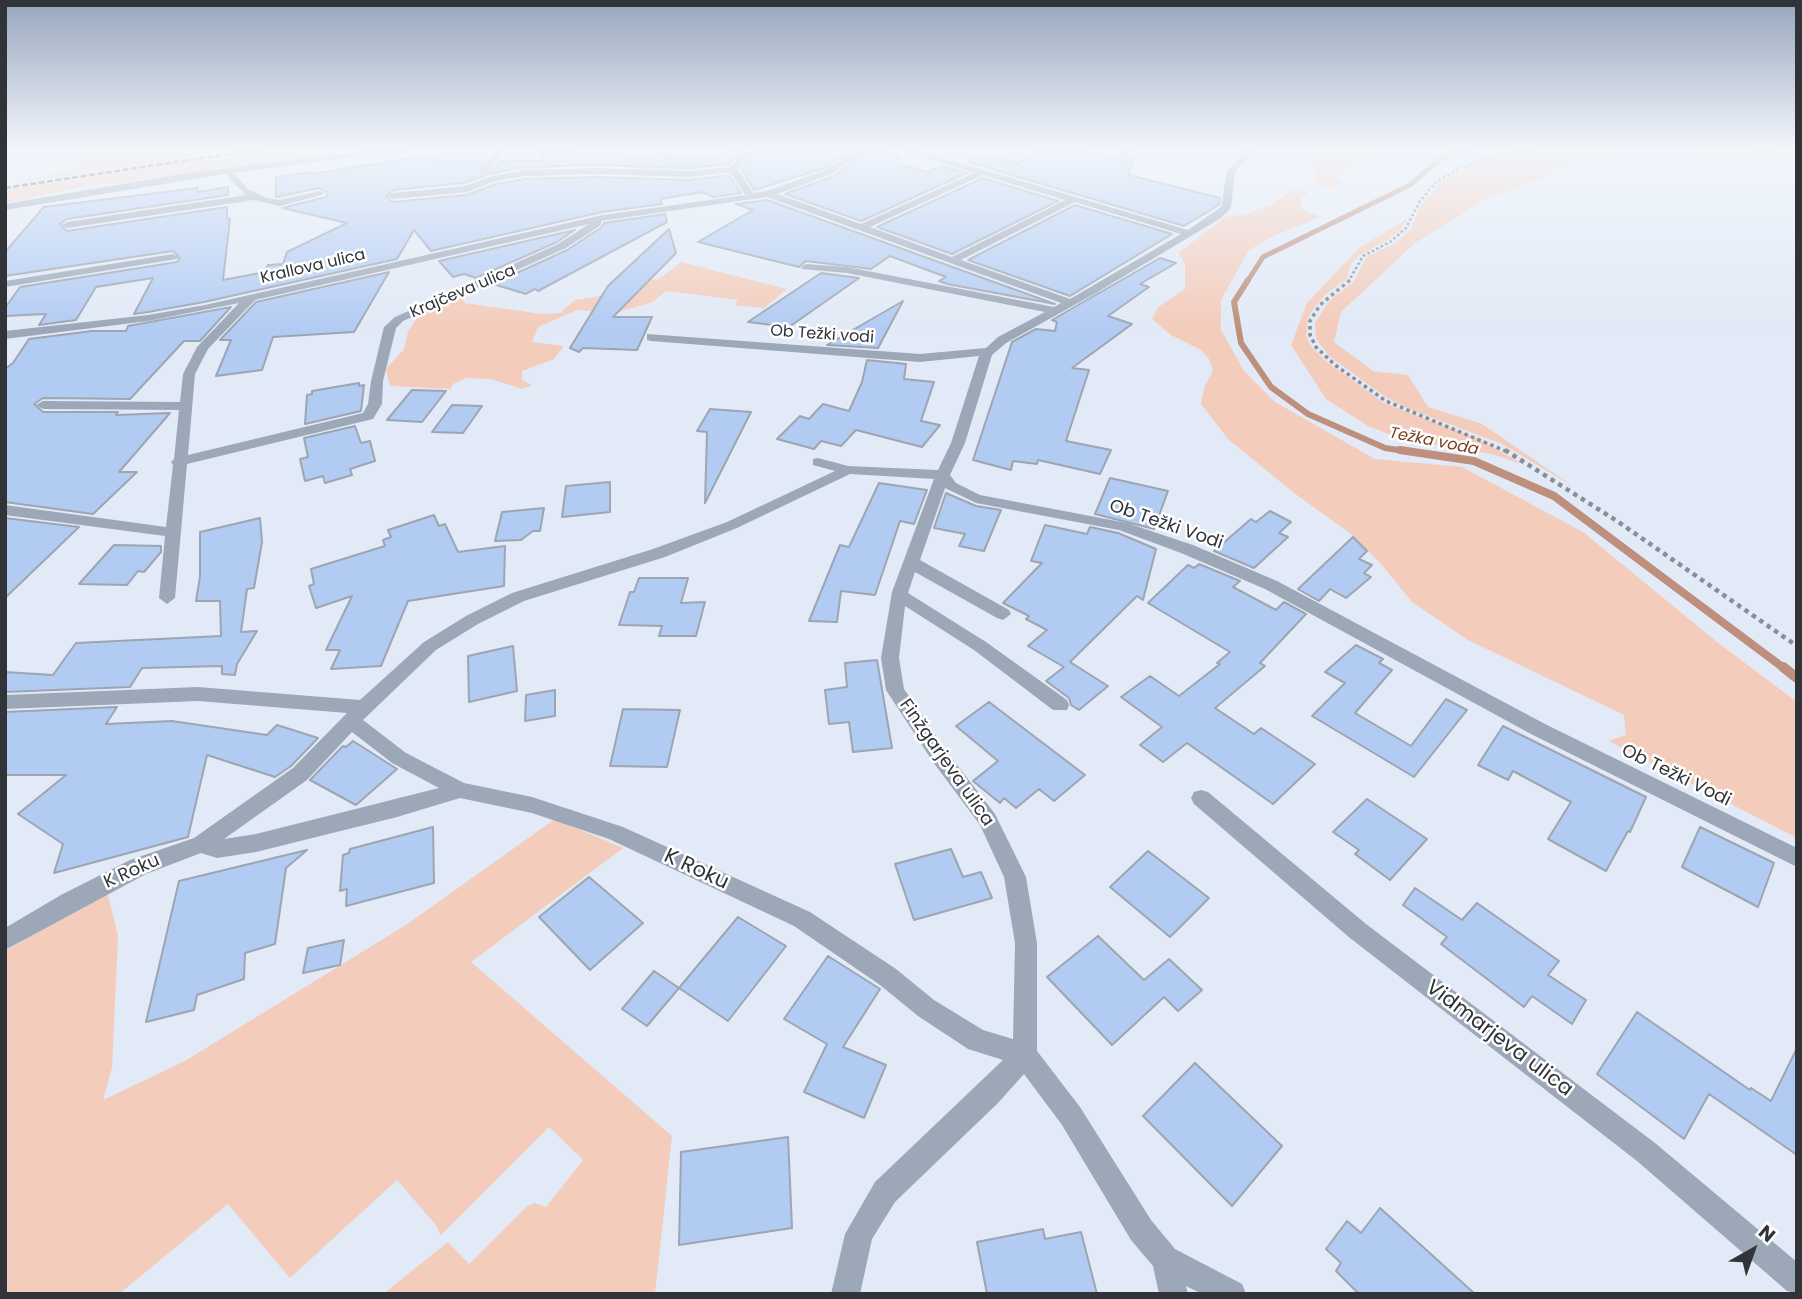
<!DOCTYPE html>
<meta charset="utf-8">
<style>
body{margin:0}
#map{position:relative;width:1802px;height:1299px;overflow:hidden;background:#e2eaf7;font-family:Poppins,sans-serif}
canvas{display:block}
.frame{position:absolute;inset:0;border:7px solid #303338;pointer-events:none}
.north{position:absolute;left:1718px;top:1215px;width:70px;height:70px;-webkit-text-stroke:5px #fff;paint-order:stroke;rotate:40deg;font-size:19px;font-weight:700;line-height:28px;text-align:center;color:#303338}
.north::after{content:'';display:block;margin:auto;width:24px;height:32px;background:#303338;clip-path:polygon(50% 0,100% 100%,50% 72%,0 100%)}
</style>
<div id="map">
<canvas width="1802" height="1299"></canvas>
<div class="frame"></div>
<div class="north">N</div>
</div>
<script>
const g = document.querySelector('canvas').getContext('2d');
g.lineJoin = 'round';
function paint(path, color) { g.fillStyle = color; g.fill(path, 'evenodd'); }
const poly = rows => new Path2D(rows.map(r => 'M' + r).join(''));
function stroke(path, color, width, dash) { g.strokeStyle = color; g.lineWidth = width; g.lineCap = dash ? 'butt' : 'round'; g.setLineDash(dash || []); g.stroke(path); }
function drawText(font, color, halo, rows, align = 'center') {
  g.font = font + ' Poppins,sans-serif'; g.lineWidth = 5; g.setLineDash([]); g.textBaseline = 'middle'; g.strokeStyle = halo; g.fillStyle = color; for (const [text, x, y, turn = 0] of rows) {
    g.save(); g.translate(x, y); g.rotate((+turn || 0) * Math.PI / 180); g.textAlign = isNaN(turn) ? turn : align; if (halo) g.strokeText(text, 0, 0); g.fillText(text, 0, 0); g.restore();
  }
}
paint(poly([
 [38,148,251,148,18,183,21,180,73,170,85,160,80,153,49,156,40,153,36,150],
 [282,148,391,148,94,185,5,203,5,190],
 [1321,148,1355,148,1370,152,1366,159,1336,178,1341,183,1333,188,1317,186,1311,158,1315,151],
 [1540,148,1734,148,1797,156,1797,160,1622,156,1574,163,1545,177,1486,199,1415,243,1341,312,1334,342,1373,371,1408,375,1428,407,1482,424,1574,487,1502,444,1407,408,1384,396,1329,356,1316,339,1315,323,1328,302,1354,281,1367,256,1394,244,1411,229,1419,208,1438,184,1451,175,1494,157],
 [1294,189,1309,193,1301,199,1301,209,1320,217,1276,235,1249,250,1221,300,1221,330,1244,371,1275,402,1375,459,1462,467,1583,532,1717,642,1797,702,1797,838,1609,741,1626,735,1624,715,1468,640,1412,602,1381,564,1350,533,1294,493,1228,439,1201,404,1204,388,1213,370,1209,359,1201,350,1171,335,1152,319,1158,307,1185,289,1185,263,1178,253,1225,217,1246,214,1271,205],
 [1407,219,1401,229,1388,240,1360,255,1352,263,1346,280,1327,293,1316,305,1308,318,1306,336,1312,347,1327,362,1384,403,1481,440,1524,465,1492,454,1401,439,1368,426,1326,399,1291,345,1307,303,1359,248],
 [681,262,787,289,764,308,735,305,738,300,666,291,653,302,614,313,577,310,538,327,532,342,564,346,554,359,522,371,522,380,532,385,522,389,491,379,466,378,453,384,451,389,390,386,386,369,404,349,408,332,418,316,443,302,461,295,465,303,542,314,560,313,575,300,600,296,611,285,659,279],
 [555,819,623,848,471,962,672,1136,655,1294,383,1294,448,1242,469,1264,526,1207,535,1203,546,1207,583,1160,549,1127,441,1235,435,1224,397,1180,290,1278,228,1204,119,1294,5,1294,5,951,107,891,118,936,112,1068,103,1100,185,1061,409,923]
]), '#f3ccbb');
stroke(poly([
 [1247,282,1263,257,1410,185,1441,158,1469,148]
]), '#bd8f7c', 5);
stroke(poly([
 [1248,280,1234,302,1241,343,1271,387,1308,414,1385,448,1412,452]
]), '#bd8f7c', 6);
stroke(poly([
 [1400,450,1474,461,1554,496,1785,669]
]), '#bd8f7c', 8);
stroke(poly([
 [1783,667,1797,678]
]), '#bd8f7c', 10);
const building = poly([
 [577,148,575,155,624,153,624,156,669,154,668,157,732,154,733,160,729,164,689,168,597,165,525,167,489,174,464,183,393,190,386,197,393,202,467,195,496,184,525,179,597,177,689,180,729,175,741,193,714,197,702,192,660,199,662,204,602,212,431,251,414,230,397,259,204,302,148,312,134,314,153,278,96,287,76,320,39,325,46,314,5,316,5,308,20,287,177,262,180,258,173,251,5,276,5,252,44,207,198,188,197,192,228,187,228,195,67,219,60,224,67,231,227,207,227,218,230,219,223,280,265,272,268,265,283,264,287,252,347,223,282,208,326,197,328,193,319,188,276,197,276,177,313,172,313,174,431,155,435,161,485,161,480,170,489,174,500,161,543,161,544,150,577,148],
 [754,148,854,148,825,168,754,190,741,169,747,162,745,153,756,153,754,148],
 [872,148,899,157,900,164,928,172,942,166,967,173,861,221,785,194,834,176,872,148],
 [1037,148,1059,148,1117,157,1119,162,1127,161,1133,155,1129,175,1220,198,1219,205,1184,226,968,162,985,155,1019,164,1037,148],
 [983,178,1058,201,952,254,877,227,983,178],
 [767,200,1055,304,947,284,939,281,946,277,890,256,871,269,806,261,799,267,698,242,753,210,736,204,767,200],
 [1075,205,1172,234,1070,296,968,260,1075,205],
 [665,214,667,222,538,291,535,289,526,294,493,284,567,250,602,227,604,223,665,214],
 [669,229,676,253,613,317,652,317,637,350,583,348,579,352,570,348,608,286,669,229],
 [575,230,557,242,476,278,464,274,453,277,439,261,575,230],
 [1160,258,1176,263,1140,284,1149,287,1108,316,1132,324,1072,368,1089,370,1066,441,1111,450,1100,474,1038,460,1037,464,1013,461,1011,470,973,460,1012,342,1036,329,1055,331,1057,322,1052,320,1160,258],
 [389,272,354,332,273,337,262,370,216,376,231,340,220,340,256,302,389,272],
 [821,273,859,278,789,327,748,322,821,273],
 [903,301,878,348,827,345,903,301],
 [231,307,200,341,184,341,130,399,43,398,34,404,43,412,118,412,116,415,170,413,119,472,137,472,93,514,5,502,5,369,13,363,29,339,92,331,126,331,128,326,231,307],
 [867,360,906,364,904,379,934,382,921,421,940,425,922,447,856,430,841,446,821,441,814,449,777,439,800,416,809,419,823,404,849,411,862,382,867,360],
 [359,383,359,386,364,385,361,411,305,424,307,395,312,394,312,391,359,383],
 [412,390,446,391,422,422,387,420,412,390],
 [452,405,482,406,463,433,432,432,452,405],
 [710,409,751,412,705,503,707,432,697,431,710,409],
 [355,426,361,443,370,441,375,461,350,469,352,475,325,483,323,476,305,481,300,459,308,457,304,438,355,426],
 [1110,478,1168,491,1154,529,1095,514,1110,478],
 [610,482,610,512,562,517,566,486,610,482],
 [879,483,927,490,914,524,900,521,875,595,841,591,837,622,809,621,840,545,849,547,879,483],
 [946,493,976,506,1001,510,984,551,959,546,965,534,934,528,946,493],
 [544,508,540,531,533,531,521,540,495,541,502,512,544,508],
 [1270,511,1291,522,1279,533,1288,537,1254,568,1214,551,1251,519,1256,522,1270,511],
 [434,515,439,526,445,524,458,552,505,546,504,586,408,601,381,666,331,669,340,650,326,650,352,596,316,608,309,586,314,584,311,569,385,546,383,540,391,537,388,530,434,515],
 [5,518,79,527,5,598,5,518],
 [260,518,262,542,254,588,247,589,241,632,257,631,237,664,235,675,222,674,222,666,142,668,130,687,5,692,5,672,53,675,76,643,221,636,220,601,196,601,200,577,200,532,260,518],
 [1045,525,1087,534,1090,527,1118,533,1156,549,1143,600,1137,596,1070,662,1108,686,1079,710,1071,705,1069,698,1046,681,1064,667,1028,646,1047,630,1026,619,1029,616,1003,603,1042,563,1031,561,1045,525],
 [1353,537,1367,551,1359,559,1372,565,1364,573,1371,577,1346,598,1330,589,1319,601,1298,589,1353,537],
 [114,545,161,546,161,552,144,572,138,571,127,585,79,584,114,545],
 [1199,564,1240,581,1233,587,1276,610,1284,602,1306,614,1260,663,1265,666,1215,708,1254,734,1261,728,1315,764,1273,804,1187,743,1163,762,1140,745,1162,727,1121,697,1150,676,1179,696,1220,664,1217,663,1230,652,1148,603,1188,565,1194,568,1199,564],
 [639,578,688,578,681,603,705,602,696,636,659,636,662,626,619,625,630,592,634,592,639,578],
 [1356,645,1383,659,1379,663,1392,670,1355,713,1411,746,1446,699,1467,710,1414,777,1312,716,1345,683,1325,672,1356,645],
 [513,646,517,691,469,702,468,656,513,646],
 [877,660,892,748,853,752,849,722,829,724,825,690,847,687,845,663,877,660],
 [555,690,555,716,525,721,526,695,555,690],
 [989,702,1085,775,1054,801,1039,789,1016,808,1004,798,1000,803,973,781,998,761,956,726,989,702],
 [117,707,106,724,172,721,267,735,277,725,318,738,291,766,275,777,207,755,188,837,54,873,63,844,18,814,66,775,5,775,5,712,117,707],
 [623,709,680,710,667,767,610,766,623,709],
 [1503,726,1646,797,1630,832,1628,831,1606,871,1548,839,1571,802,1513,771,1508,780,1478,765,1503,726],
 [353,741,397,769,356,805,310,780,343,746,346,747,353,741],
 [1367,799,1427,839,1390,880,1355,854,1359,850,1333,832,1367,799],
 [433,827,434,883,346,906,347,889,340,891,343,855,349,853,350,849,433,827],
 [1700,827,1774,863,1758,907,1682,867,1700,827],
 [951,849,963,877,981,872,992,898,914,920,895,864,951,849],
 [307,850,286,868,275,944,245,953,244,979,197,995,194,1010,146,1022,179,881,307,850],
 [1148,851,1209,898,1170,937,1110,887,1148,851],
 [589,877,643,923,590,970,539,917,589,877],
 [1415,888,1462,920,1477,903,1559,961,1548,975,1586,1000,1572,1024,1532,996,1524,1007,1441,944,1447,937,1403,905,1415,888],
 [738,917,786,946,728,1021,679,988,738,917],
 [1098,936,1144,980,1169,959,1202,990,1178,1011,1164,997,1112,1045,1047,977,1098,936],
 [344,940,340,965,303,973,308,948,344,940],
 [828,956,880,989,843,1047,886,1065,864,1118,804,1092,827,1044,784,1019,828,956],
 [654,971,679,988,647,1026,622,1009,654,971],
 [1637,1012,1750,1090,1751,1088,1771,1101,1797,1048,1797,1155,1709,1094,1684,1139,1597,1074,1637,1012],
 [1195,1063,1282,1146,1232,1206,1143,1116,1195,1063],
 [788,1137,792,1228,679,1245,681,1152,788,1137],
 [1380,1208,1475,1294,1359,1294,1336,1271,1341,1263,1326,1249,1347,1221,1361,1233,1380,1208],
 [1043,1229,1045,1239,1081,1232,1097,1294,987,1294,977,1242,1043,1229]
]);
paint(building, '#b2cbf3');
stroke(building, '#9da5b1', 2);
stroke(poly([
 [1743,148,1797,155],
 [1348,282,1363,256,1390,242,1406,228,1420,201,1436,182,1460,168,1491,157,1533,148]
]), '#888e97', 2.5, [2.5, 2.5]);
stroke(poly([
 [1350,280,1320,305,1310,321,1310,335,1316,347,1335,365,1386,401,1508,452]
]), '#888e97', 3.5, [3.5, 3.5]);
stroke(poly([
 [1505,450,1617,521,1797,646]
]), '#888e97', 4.5, [4.5, 4.5]);
paint(poly([
 [395,148,421,148,234,173,248,189,266,198,280,200,320,191,325,194,280,206,254,200,67,228,62,225,67,222,246,195,225,174,5,210,5,204,187,173,395,148],
 [498,148,506,148,489,171,483,171,482,169,498,148],
 [634,148,653,148,649,151,634,148],
 [734,148,742,148,744,162,738,169,753,193,766,191,826,170,859,148,869,148,832,174,777,194,861,224,974,173,895,148,909,148,1188,230,1221,207,1227,171,1248,148,1257,148,1235,172,1231,208,1221,218,1096,293,1006,343,992,355,965,443,950,475,956,483,980,495,1127,523,1193,545,1277,581,1545,724,1797,848,1797,867,1531,734,1265,589,1181,553,1119,530,976,503,945,488,920,560,1009,610,1011,614,1003,620,997,618,915,572,908,593,986,642,1067,700,1069,705,1067,710,1053,710,974,650,905,606,899,658,904,689,947,752,995,814,1026,877,1037,943,1037,1051,1080,1107,1151,1220,1175,1249,1242,1284,1246,1294,1202,1294,1186,1286,1188,1294,1159,1294,1153,1266,1131,1240,1062,1125,1024,1074,998,1103,895,1202,872,1239,860,1294,831,1294,845,1234,875,1182,1003,1060,968,1049,918,1016,880,985,794,926,609,839,532,813,460,798,397,817,256,852,217,858,201,853,146,874,5,950,5,928,61,895,130,860,194,838,293,768,347,713,198,701,5,709,5,695,198,687,360,700,424,642,466,616,512,593,653,549,727,522,835,471,813,465,813,459,818,458,848,466,938,470,951,443,979,356,920,362,651,341,647,340,647,334,920,354,986,348,998,337,1045,312,847,273,802,269,801,267,806,264,847,267,1054,307,1061,303,767,197,601,221,601,225,566,248,403,321,396,328,383,381,382,404,373,419,187,464,175,598,167,604,159,598,165,536,5,515,5,505,166,527,173,465,171,462,174,459,179,410,43,409,36,405,43,401,180,402,183,374,197,347,239,303,148,321,5,339,5,331,148,315,205,305,603,215,745,195,730,172,689,177,597,174,525,176,495,181,467,192,393,199,388,196,393,193,465,186,490,177,525,170,597,168,689,171,730,167,736,161,734,148],
 [983,175,1065,200,952,257,870,227,983,175],
 [1075,202,1181,234,1070,299,961,260,1075,202],
 [589,224,558,244,395,317,384,327,371,381,368,404,363,413,188,455,195,374,208,349,255,300,589,224],
 [850,474,934,479,892,592,881,658,886,690,933,762,980,825,1004,877,1015,943,1013,1039,983,1030,934,1000,896,969,810,912,623,827,532,797,464,783,406,753,363,720,436,650,478,624,524,601,665,557,737,528,850,474],
 [352,732,392,763,439,788,256,834,224,839,307,780,352,732],
 [1126,148,1135,148,1125,159,1119,159,1126,148],
 [173,254,178,257,177,259,5,287,5,281,173,254],
 [1201,790,1208,792,1366,924,1655,1143,1797,1262,1797,1294,1787,1291,1637,1161,1350,938,1194,804,1191,798,1194,792,1201,790]
]), '#9ca7b8');
stroke(poly([
 [1794,148,1797,149],
 [5,188,268,148]
]), '#494c53', 2.5, [6, 2.5]);
const sky = g.createLinearGradient(0, 0, 0, 330);
sky.addColorStop(0, '#97a5bd');
sky.addColorStop(0.45, '#f2f6fb');
sky.addColorStop(1, '#f2f6fb00');
g.fillStyle = sky;
g.fillRect(0, 0, 1802, 330);
drawText('16px', '#303338', '#fff', [
 ["Krallova ulica",313,267,-13],
 ["Krajčeva ulica",463,292,-23],
 ["Ob Težki vodi",822,335,4]
]);
drawText('italic 16px', '#7a3e22', '#fff', [
 ["Težka voda",1434,442,11]
]);
drawText('18px', '#303338', '#fff', [
 ["Ob Težki Vodi",1166,525,19],
 ["Finžgarjeva ulica",946,763,55],
 ["Ob Težki Vodi",1676,776,26],
 ["K Roku",132,872,-24]
]);
drawText('21px', '#303338', '#fff', [
 ["K Roku",696,870,25],
 ["Vidmarjeva ulica",1499,1039,37]
]);
</script>
